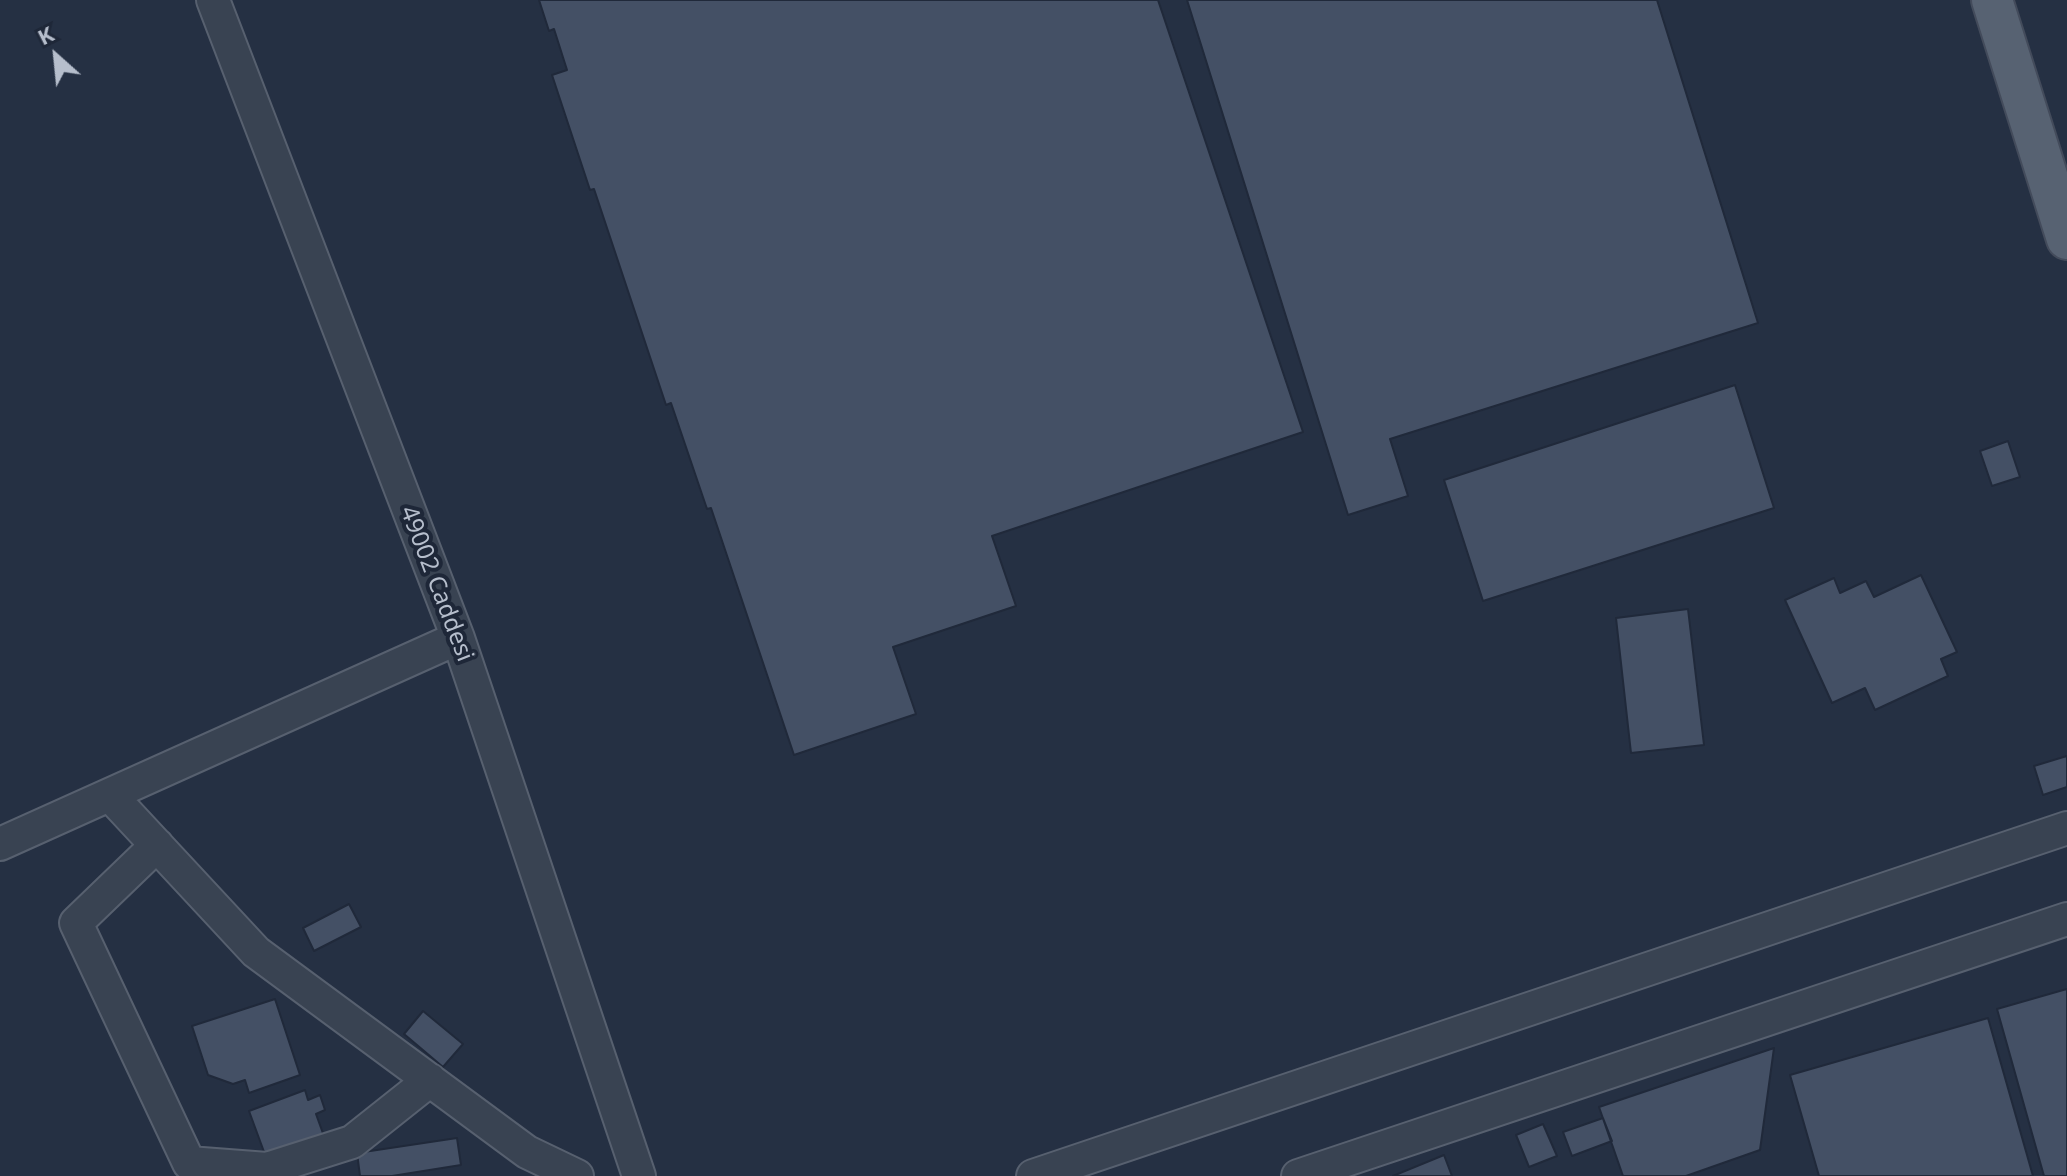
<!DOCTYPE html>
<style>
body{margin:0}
#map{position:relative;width:2067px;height:1176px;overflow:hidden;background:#253043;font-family:"Noto Sans",sans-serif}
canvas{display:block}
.north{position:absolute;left:16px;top:16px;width:80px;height:80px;-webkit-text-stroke:6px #1e2738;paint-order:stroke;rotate:333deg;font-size:22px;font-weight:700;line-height:32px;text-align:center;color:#b6becc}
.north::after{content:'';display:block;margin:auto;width:28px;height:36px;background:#b6becc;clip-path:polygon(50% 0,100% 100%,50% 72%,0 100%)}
</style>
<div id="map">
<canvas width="2067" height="1176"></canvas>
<div class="north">K</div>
</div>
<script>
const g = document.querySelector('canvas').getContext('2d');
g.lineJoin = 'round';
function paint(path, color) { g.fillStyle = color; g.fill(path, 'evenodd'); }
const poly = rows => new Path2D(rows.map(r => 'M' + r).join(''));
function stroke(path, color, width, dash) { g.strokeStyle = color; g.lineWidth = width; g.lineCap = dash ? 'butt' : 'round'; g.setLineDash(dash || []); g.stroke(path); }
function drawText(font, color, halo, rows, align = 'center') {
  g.font = font + ' "Noto Sans",sans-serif'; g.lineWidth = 8; g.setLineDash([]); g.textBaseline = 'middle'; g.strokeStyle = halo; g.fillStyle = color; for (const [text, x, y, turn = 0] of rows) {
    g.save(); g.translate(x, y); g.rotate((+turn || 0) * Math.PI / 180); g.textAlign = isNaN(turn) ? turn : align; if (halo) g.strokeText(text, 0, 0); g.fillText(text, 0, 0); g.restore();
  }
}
const building = poly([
 [539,0,1158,0,1303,432,992,536,1016,606,893,647,916,714,794,755,711,508,707,509,671,403,666,405,594,189,590,190,552,75,567,70,554,29,549,31,539,0],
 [1187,0,1657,0,1758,323,1390,439,1408,496,1348,515,1187,0],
 [1735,385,1774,508,1483,601,1444,480,1735,385],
 [2008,441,2020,477,1992,486,1980,451,2008,441],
 [1921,575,1957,652,1941,659,1948,676,1875,710,1865,688,1832,703,1785,600,1834,578,1840,593,1866,581,1874,597,1921,575],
 [1688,609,1704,745,1631,753,1616,618,1688,609],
 [2067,756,2067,787,2043,795,2034,766,2067,756],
 [349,904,361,927,314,951,303,928,349,904],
 [2067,989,2067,1176,2044,1176,1997,1009,2067,989],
 [275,999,300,1075,249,1093,245,1080,233,1084,208,1075,192,1026,275,999],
 [423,1011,463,1044,443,1067,404,1034,423,1011],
 [1988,1018,2033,1176,1819,1176,1790,1075,1988,1018],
 [1774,1048,1760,1150,1686,1176,1623,1176,1599,1107,1774,1048],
 [305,1090,308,1100,320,1095,325,1110,316,1114,325,1139,267,1160,249,1111,305,1090],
 [1603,1118,1612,1141,1572,1156,1563,1132,1603,1118],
 [1543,1124,1557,1156,1529,1167,1516,1135,1543,1124],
 [457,1138,461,1165,392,1176,360,1176,357,1153,457,1138],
 [1444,1155,1452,1176,1393,1176,1444,1155]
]);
paint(building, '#445065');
stroke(building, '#20293a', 2);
const minor = poly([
 [213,0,458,638,639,1176],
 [110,795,256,952,527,1152,577,1176],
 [0,844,458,638],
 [157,845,76,923,189,1163,267,1169,352,1142,430,1080],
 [1033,1176,2067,828],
 [1298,1176,2067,919]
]);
const major = poly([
 [1992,0,2067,239]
]);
stroke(minor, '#57606f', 36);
stroke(major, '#434b5b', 44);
stroke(minor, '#394352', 32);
stroke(major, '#576272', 40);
drawText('24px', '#b6becc', '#1e2738', [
 ["49002 Caddesi",436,584,69]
]);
</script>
